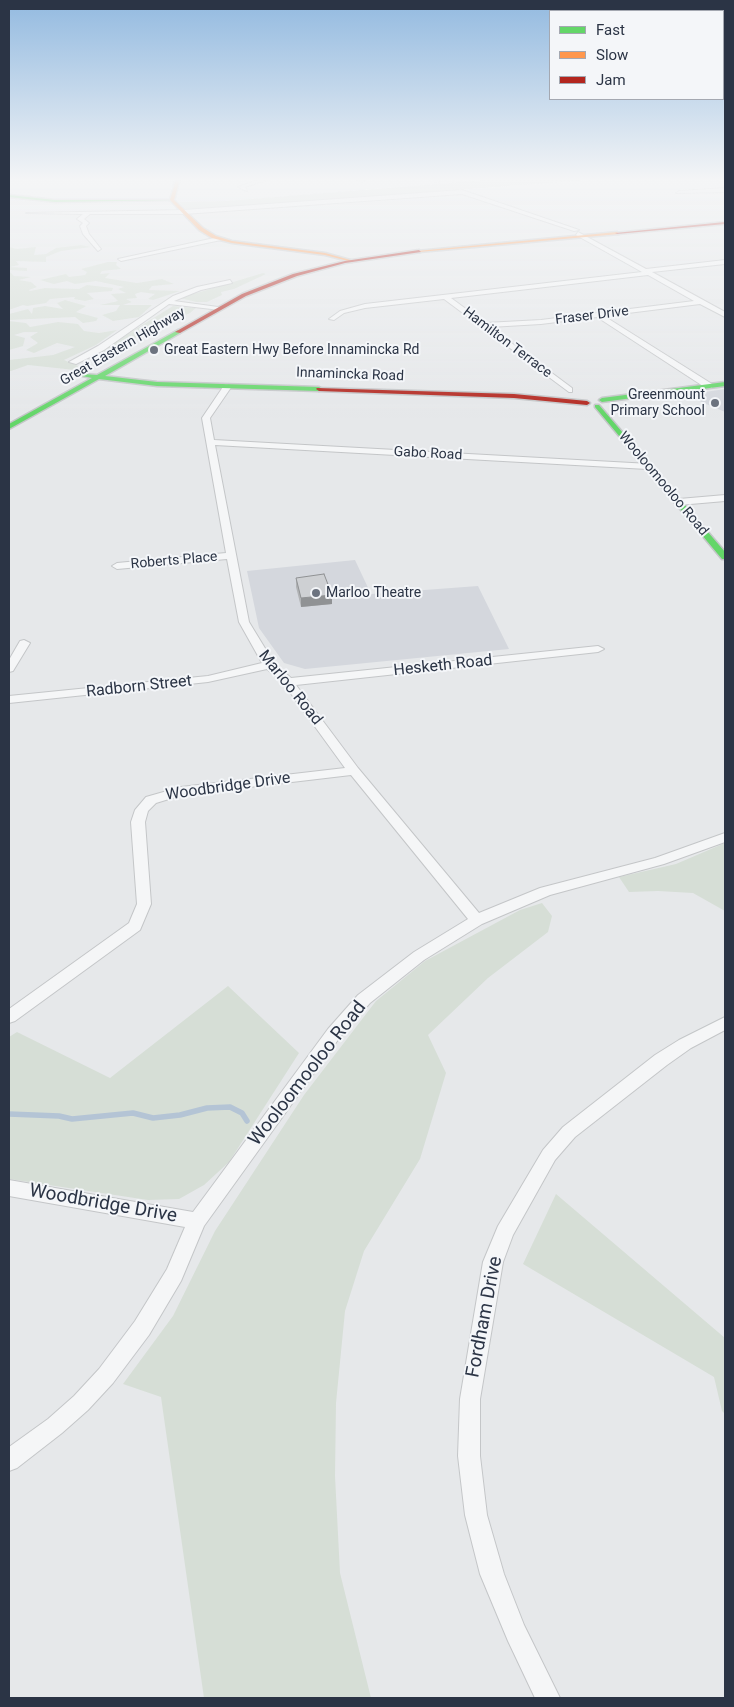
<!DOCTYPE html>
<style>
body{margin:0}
#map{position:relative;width:734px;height:1707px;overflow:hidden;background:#e6e8ea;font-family:Roboto,sans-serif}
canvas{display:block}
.frame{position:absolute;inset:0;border:10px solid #2b3445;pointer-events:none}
.legend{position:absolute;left:549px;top:10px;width:175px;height:90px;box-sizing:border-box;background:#f4f6f9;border:1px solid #a4a8b1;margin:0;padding:6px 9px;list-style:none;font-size:15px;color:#2b3445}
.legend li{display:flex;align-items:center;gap:10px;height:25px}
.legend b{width:25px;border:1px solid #a4a8b1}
</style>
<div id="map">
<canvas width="734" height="1707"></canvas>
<div class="frame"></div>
<ul class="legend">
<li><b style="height:6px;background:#63d668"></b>Fast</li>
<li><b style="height:6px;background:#ff974d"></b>Slow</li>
<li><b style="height:6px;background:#b3261e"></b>Jam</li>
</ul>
</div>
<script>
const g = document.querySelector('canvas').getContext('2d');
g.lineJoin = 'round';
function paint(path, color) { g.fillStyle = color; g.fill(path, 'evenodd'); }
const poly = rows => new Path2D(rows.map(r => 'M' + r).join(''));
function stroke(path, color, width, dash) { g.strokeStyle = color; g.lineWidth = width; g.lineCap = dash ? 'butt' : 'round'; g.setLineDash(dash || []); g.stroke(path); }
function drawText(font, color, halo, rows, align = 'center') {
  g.font = font + ' Roboto,sans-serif'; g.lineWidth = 4; g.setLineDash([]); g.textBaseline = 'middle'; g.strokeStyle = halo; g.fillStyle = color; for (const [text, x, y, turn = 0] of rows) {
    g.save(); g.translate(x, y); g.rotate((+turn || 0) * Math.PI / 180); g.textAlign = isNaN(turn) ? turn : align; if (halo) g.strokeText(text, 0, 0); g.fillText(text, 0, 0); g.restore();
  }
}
paint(poly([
 [725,389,725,412,685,395],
 [355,560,371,594,478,586,509,649,305,669,284,663,259,628,247,571]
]), '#d4d7dd');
paint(poly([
 [500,179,598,179,187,211,179,202,226,201],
 [81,245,91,247,61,251,46,257,46,262,16,261,19,265,10,267,27,268,27,271,9,270,9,247,17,249,36,247,34,255,46,254,56,248],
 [108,262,117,262,116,265,121,269,102,271,100,274,110,273,105,278,137,283,162,279,174,284,152,286,149,290,180,291,153,300,148,299,155,294,141,292,135,294,137,298,126,299,132,302,123,305,152,305,139,317,113,321,102,315,116,311,120,305,100,305,118,301,111,294,126,293,118,289,124,287,96,281,75,284,67,281,54,284,40,280,66,274,69,277,85,275,87,272,81,269],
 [9,271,14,276,31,277,19,280,31,282,37,287,29,290,30,291,45,288,79,289,87,285,113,288,112,291,87,293,94,299,85,301,74,299,75,297,50,299,46,303,27,306,23,305,9,310],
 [263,273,266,274,234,289,221,292,222,295,207,302,196,302,180,298],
 [65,300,86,306,76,312,98,318,96,321,83,323,75,317,9,320,9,314,28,309,32,314,33,308,45,306,63,309,57,303],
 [173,306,196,308,190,313,139,336,99,362,96,358,118,340],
 [9,321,26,323,30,327,58,322,78,324,84,331,99,333,117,330,96,345,64,360,78,366,75,370,28,365,11,371,9,371,9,360,53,355,75,347,57,343,34,353,26,350,38,343,30,337,38,332,24,332,14,335,25,338,23,346,9,350],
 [725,843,725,911,693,893,658,891,629,892,619,877,676,864],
 [542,903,552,916,548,932,488,978,428,1035,446,1073,420,1159,364,1251,345,1311,336,1403,335,1476,340,1573,371,1698,204,1698,161,1397,123,1384,173,1316,215,1231,304,1095,376,1001,425,961,520,910],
 [228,986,299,1053,229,1162,204,1185,179,1199,148,1200,9,1179,9,1037,17,1032,110,1078],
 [556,1194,725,1338,725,1414,722,1411,714,1377,523,1264]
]), '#d6ded6');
stroke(poly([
 [9,1114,59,1116,72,1119,133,1113,153,1118,180,1115,207,1108,230,1107,242,1113,247,1121]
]), '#b4c4d5', 5.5);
const street = poly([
 [261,179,269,179,245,187,247,191,238,187,261,179],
 [356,179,362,179,364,181,362,182,356,179],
 [433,179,438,179,439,181,435,182,433,179],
 [725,188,725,192,676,193,679,191,725,188],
 [462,190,579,230,574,231,462,194,184,214,90,214,84,219,89,223,86,226,89,234,101,249,98,251,83,234,80,226,83,223,77,219,83,214,26,213,184,210,462,190],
 [578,232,646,269,725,260,725,264,652,272,725,312,725,317,700,304,604,316,712,384,712,388,706,388,597,317,541,324,490,327,572,388,572,392,569,392,444,299,365,308,344,313,334,320,329,319,340,311,365,304,642,272,576,235,578,232],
 [648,275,694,301,541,320,485,323,451,298,648,275],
 [219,237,221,240,121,261,118,259,219,237],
 [230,280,232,283,201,290,174,301,218,307,220,310,169,304,104,350,76,364,69,362,98,346,173,296,197,287,230,280],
 [225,384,232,386,210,418,214,440,650,464,650,468,647,469,215,445,249,622,274,663,291,678,598,646,604,649,598,652,296,685,358,768,479,913,540,888,655,858,725,833,725,842,664,864,550,895,482,924,424,960,370,1003,340,1037,204,1226,181,1281,149,1335,113,1383,88,1410,62,1433,17,1468,9,1471,9,1447,48,1419,74,1396,99,1369,135,1321,167,1269,185,1227,9,1196,9,1180,193,1212,328,1029,358,995,414,952,468,919,351,775,182,795,156,803,148,811,145,822,151,904,140,930,15,1021,9,1023,9,1009,129,923,137,904,131,822,135,810,146,797,181,787,345,768,284,684,267,669,208,682,9,703,9,696,208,676,262,663,239,622,227,559,117,569,112,566,117,563,226,553,202,418,225,384],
 [725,495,725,501,679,505,674,502,679,499,725,495],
 [24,640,30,643,13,671,9,672,9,660,20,641,24,640],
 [725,1017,725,1030,691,1048,667,1065,575,1137,555,1160,513,1235,503,1262,480,1399,480,1456,487,1515,504,1574,524,1625,560,1698,535,1698,508,1641,480,1574,465,1515,458,1456,460,1399,483,1262,498,1226,543,1150,563,1127,655,1055,679,1040,725,1017]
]);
const fast = poly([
 [9,195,55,200,174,200,55,202,9,197,9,195],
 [178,330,180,333,105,376,157,382,319,387,322,389,319,391,157,386,99,379,9,429,9,424,92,378,82,376,82,374,97,375,178,330],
 [725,382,725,386,602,402,599,400,602,398,725,382],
 [595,405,599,405,725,552,725,559,722,559,595,407,595,405]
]);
const slow = poly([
 [176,179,180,179,174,200,203,228,216,236,232,241,325,253,354,261,352,262,325,255,232,243,212,238,199,230,170,200,176,179],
 [617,232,619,234,419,252,417,251,617,232]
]);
const jam = poly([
 [725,222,725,224,617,234,615,233,725,222],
 [419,250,421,252,345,263,297,276,246,296,180,333,175,332,242,294,293,274,345,261,419,250],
 [317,388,514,394,587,401,590,403,587,405,514,398,319,391,316,389,317,388]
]);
stroke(street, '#c4c6c8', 2);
stroke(fast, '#c4c6c8', 3);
stroke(slow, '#c4c6c8', 3);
stroke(jam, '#c4c6c8', 3);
paint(street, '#f5f6f7');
paint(fast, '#63d668');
paint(slow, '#ff974d');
paint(jam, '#b3261e');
paint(poly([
 [296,578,332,595,332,604,301,607,296,587]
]), '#b1b3b5');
paint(poly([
 [332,595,332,604,301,607,301,598]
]), '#909294');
const building = poly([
 [324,574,332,595,301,598,296,578,324,574]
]);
paint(building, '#ced0d3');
stroke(building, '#909294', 1);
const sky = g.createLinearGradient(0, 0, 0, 418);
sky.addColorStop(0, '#93bae0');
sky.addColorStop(0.43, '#f4f5f6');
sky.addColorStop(1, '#f4f5f600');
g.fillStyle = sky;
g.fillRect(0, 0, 734, 418);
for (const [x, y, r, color] of [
 [154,350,5,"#6c737f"],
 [715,403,5,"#6c737f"],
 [316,593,5,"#6c737f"]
]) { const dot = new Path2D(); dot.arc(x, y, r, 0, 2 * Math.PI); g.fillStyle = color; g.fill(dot); stroke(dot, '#f4f6f9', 2); }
drawText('14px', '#2b3445', '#f4f6f9', [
 ["Fraser Drive",592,316,-7],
 ["Hamilton Terrace",507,343,37],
 ["Great Eastern Highway",123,347,-30],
 ["Innamincka Road",350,375,2],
 ["Gabo Road",428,454,3],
 ["Wooloomooloo Road",663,484,50],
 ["Roberts Place",174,561,-5]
]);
drawText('14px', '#2b3445', '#f4f6f9', [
 ["Great Eastern Hwy Before Innamincka Rd",164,350],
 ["Greenmount",705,395,"right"],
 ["Primary School",705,411,"right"],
 ["Marloo Theatre",326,593]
], 'left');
drawText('16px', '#2b3445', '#f4f6f9', [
 ["Hesketh Road",443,666,-6],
 ["Radborn Street",139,687,-6],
 ["Marloo Road",290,688,51],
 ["Woodbridge Drive",228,787,-8]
]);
drawText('19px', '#2b3445', '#f4f6f9', [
 ["Wooloomooloo Road",308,1074,-52],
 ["Woodbridge Drive",103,1204,10],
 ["Fordham Drive",485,1317,-79]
]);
</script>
